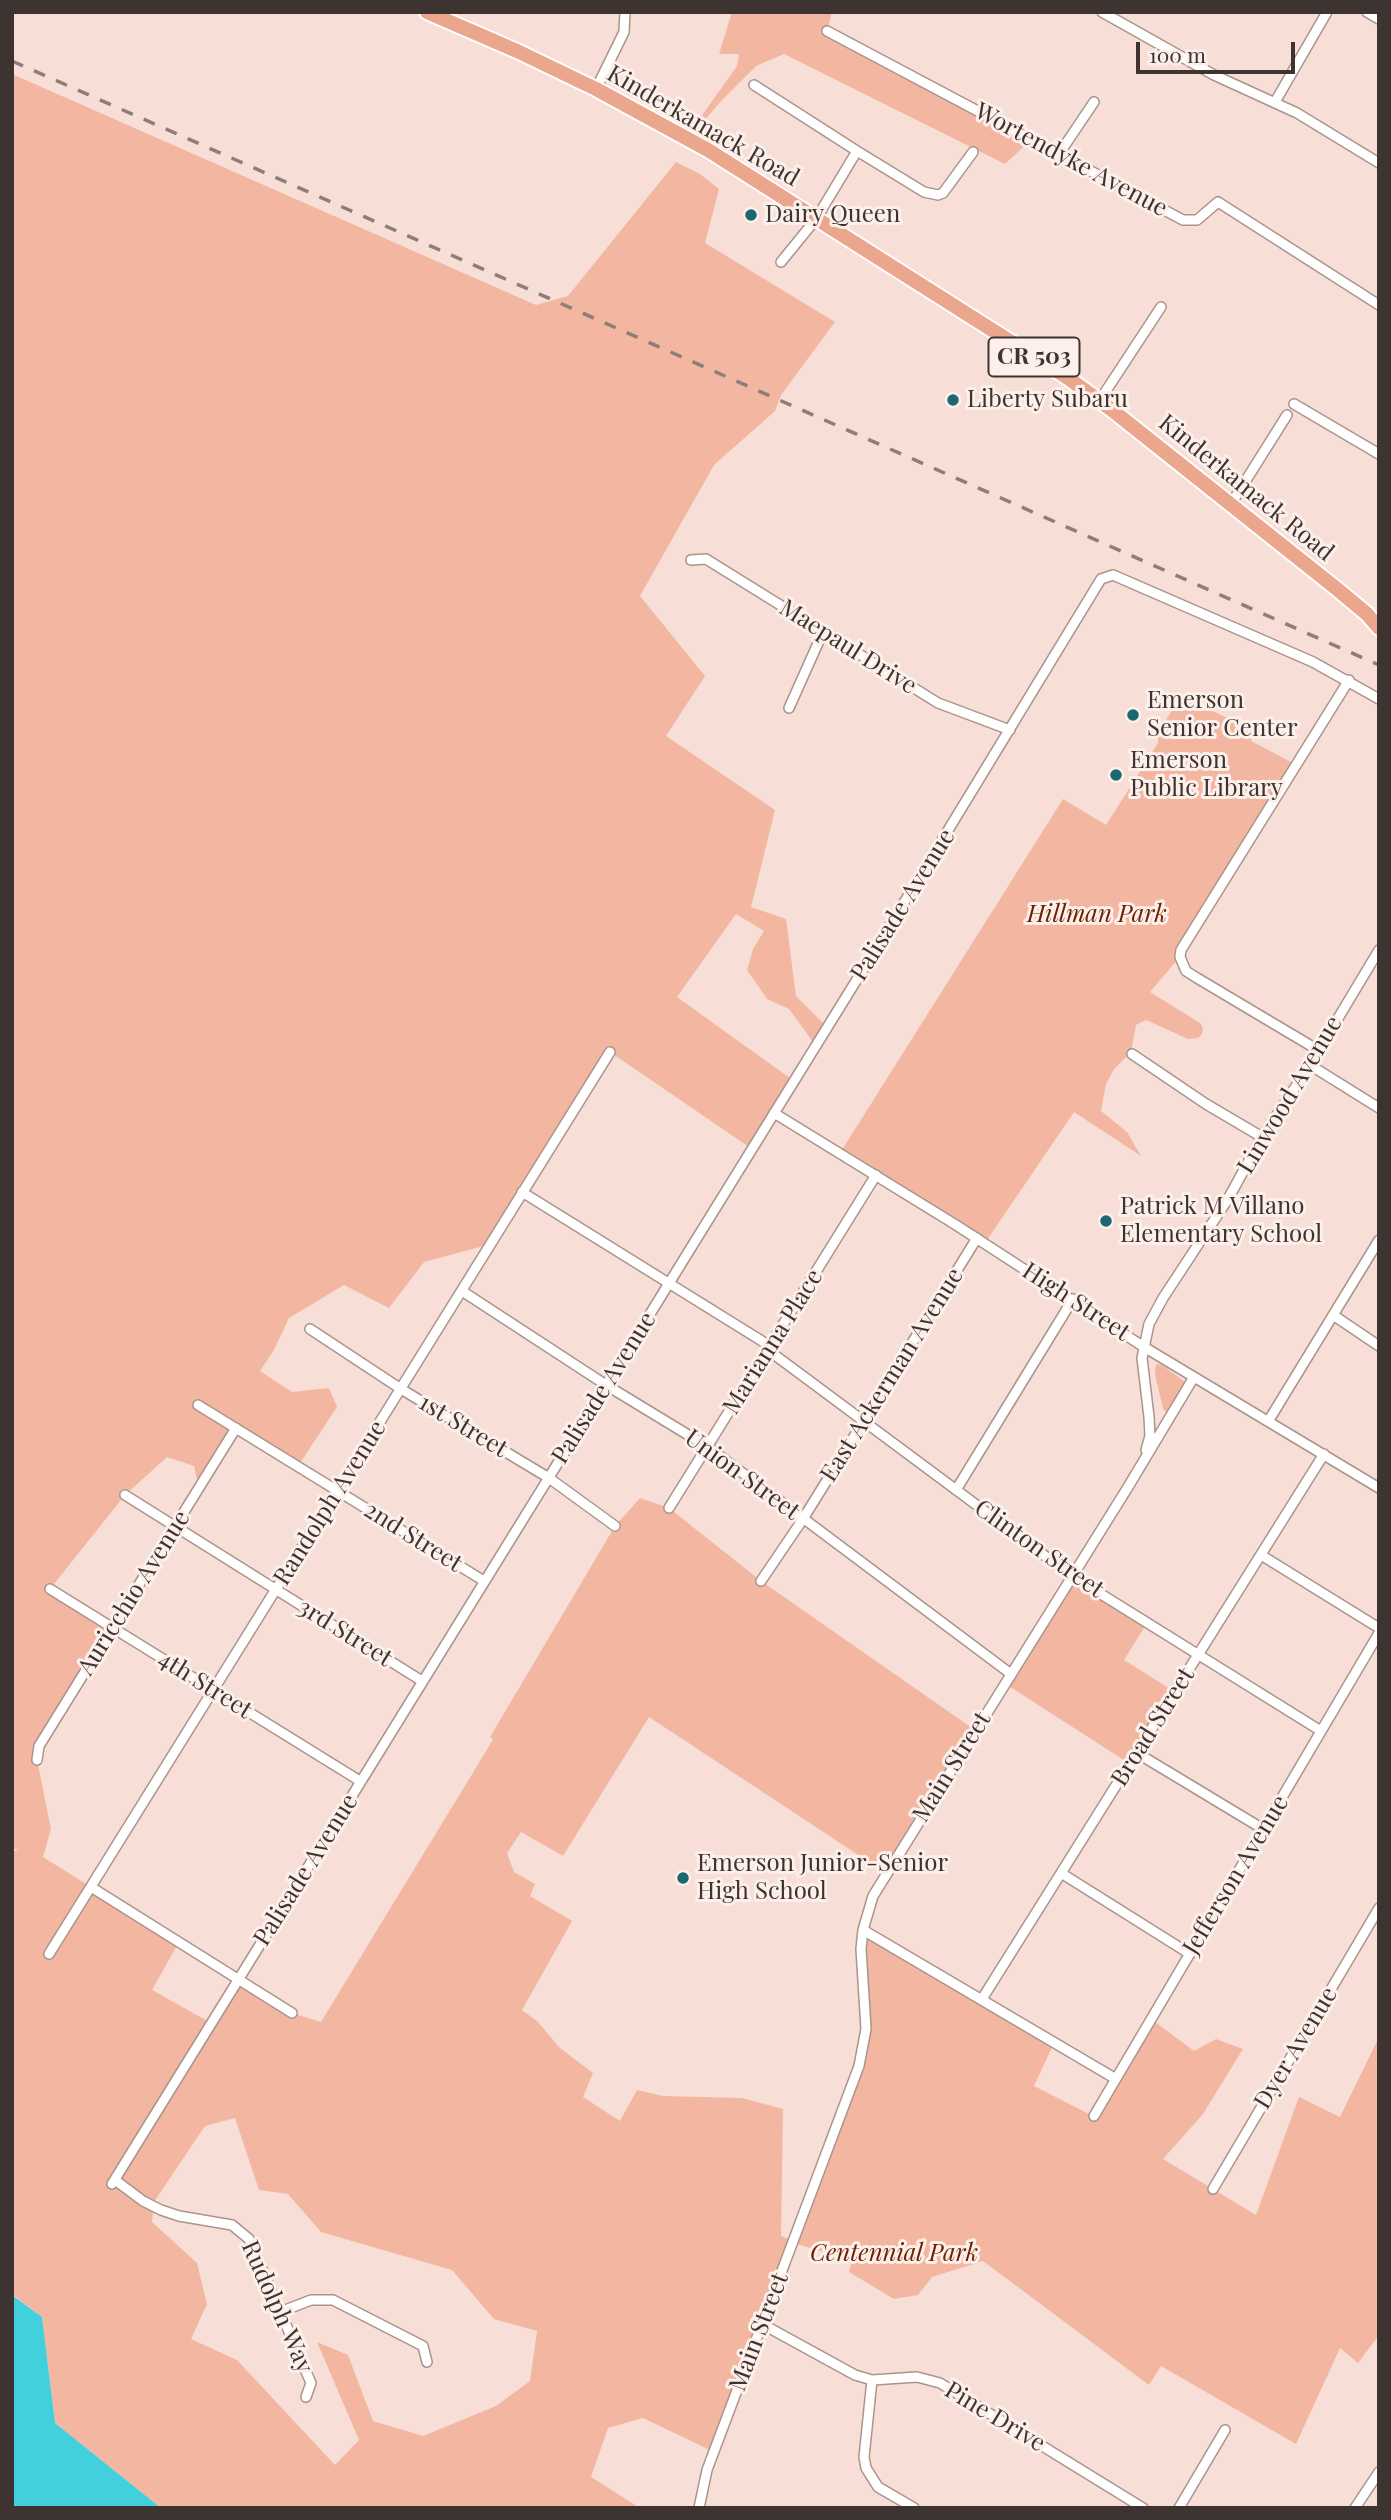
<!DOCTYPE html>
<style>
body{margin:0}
#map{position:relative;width:1391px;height:2520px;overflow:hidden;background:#f7dfd7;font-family:"Playfair Display",serif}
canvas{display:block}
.frame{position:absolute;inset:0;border:14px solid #3d3431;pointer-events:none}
.scale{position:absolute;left:1136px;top:42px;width:159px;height:32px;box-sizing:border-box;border:4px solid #3d3431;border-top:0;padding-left:9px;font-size:21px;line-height:24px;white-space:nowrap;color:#3d3431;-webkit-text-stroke:5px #fdefea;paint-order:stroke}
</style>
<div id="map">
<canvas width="1391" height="2520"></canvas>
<div class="frame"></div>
<div class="scale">100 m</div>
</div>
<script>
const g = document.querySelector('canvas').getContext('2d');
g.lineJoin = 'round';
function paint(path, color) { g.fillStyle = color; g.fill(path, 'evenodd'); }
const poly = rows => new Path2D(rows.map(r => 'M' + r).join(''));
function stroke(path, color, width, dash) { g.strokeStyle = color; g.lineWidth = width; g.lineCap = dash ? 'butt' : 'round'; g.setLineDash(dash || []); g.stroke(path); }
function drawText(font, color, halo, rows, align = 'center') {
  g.font = font + ' "Playfair Display",serif'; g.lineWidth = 6; g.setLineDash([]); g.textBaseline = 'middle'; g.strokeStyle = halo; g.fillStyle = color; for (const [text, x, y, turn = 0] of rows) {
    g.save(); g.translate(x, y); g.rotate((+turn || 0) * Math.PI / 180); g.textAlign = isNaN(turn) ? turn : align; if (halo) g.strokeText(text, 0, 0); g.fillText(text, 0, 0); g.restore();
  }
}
paint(poly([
 [732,12,832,12,827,31,1032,139,1005,164,784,54,756,66,721,101,688,140,686,138,737,66,739,54,719,54],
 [12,74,536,305,568,296,676,162,700,174,719,189,705,243,835,322,781,395,775,411,714,465,640,596,705,676,666,736,775,810,751,907,786,919,796,996,827,1027,816,1046,789,1009,767,999,747,970,753,949,764,931,736,914,677,997,794,1081,752,1149,610,1052,491,1244,424,1262,389,1308,344,1285,289,1318,274,1350,260,1371,292,1392,329,1388,337,1407,298,1466,236,1428,199,1489,194,1466,167,1457,125,1495,50,1589,113,1628,39,1746,37,1760,51,1829,43,1857,179,1942,152,1990,211,2023,239,1979,292,2013,321,2022,491,1743,493,1739,490,1737,615,1526,640,1498,669,1508,761,1581,975,1730,880,1881,878,1868,649,1717,563,1856,521,1832,507,1853,514,1872,535,1884,530,1896,572,1921,522,2010,538,2022,560,2048,593,2073,583,2097,620,2121,637,2090,663,2096,742,2098,783,2109,781,2236,794,2241,864,2047,863,1930,1054,2043,1034,2086,1093,2116,1151,2019,1194,2051,1216,2039,1243,2049,1203,2114,1163,2159,1256,2215,1299,2097,1340,2117,1379,2037,1379,2335,1358,2363,1340,2348,1296,2444,1161,2366,1149,2385,983,2261,932,2277,918,2295,894,2299,849,2272,852,2260,793,2243,714,2452,643,2418,608,2428,591,2477,640,2508,161,2508,55,2423,42,2317,12,2294,12,1851,19,1850,12,1848],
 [235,2118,259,2190,288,2194,321,2232,452,2270,494,2319,537,2331,530,2381,496,2406,423,2436,373,2421,348,2355,317,2342,359,2440,335,2465,237,2360,191,2339,207,2304,197,2263,152,2222,154,2202,205,2126],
 [1181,695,1255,732,1251,741,1295,764,1179,958,1150,992,1200,1023,1203,1028,1202,1034,1198,1038,1188,1039,1146,1020,1136,1025,1132,1047,1128,1055,1114,1069,1106,1084,1101,1111,1127,1132,1141,1156,1074,1112,985,1243,840,1153,1063,799,1106,825,1158,743,1158,734],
 [1156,1364,1162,1365,1185,1382,1167,1413,1163,1409,1155,1374],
 [1072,1576,1147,1623,1124,1660,1175,1692,1130,1764,1004,1683]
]), '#f3b6a1');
paint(poly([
 [12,2295,42,2317,55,2423,161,2508,12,2508]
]), '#42d0dc');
const street = poly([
 [1102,12,1214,75,1297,113,1379,163],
 [1367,12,1379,19],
 [827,31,1183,220,1197,220,1218,202,1379,305],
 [754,85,857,151,816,219,781,262],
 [596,89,624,32,625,12],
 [1275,102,1327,12],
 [857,151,924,192,938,195,943,193,973,152],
 [1059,154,1094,102],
 [1100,400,1161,307],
 [1294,404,1379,454],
 [1231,504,1287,415],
 [691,560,706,559,938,703,1010,730],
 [789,708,823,632],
 [1318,1050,1197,978,1186,971,1180,957,1181,950,1349,680],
 [1132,1054,1206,1104,1262,1137],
 [1310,1065,1379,1108],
 [774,1113,956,1225,1144,1347,1379,1488],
 [522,1192,770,1346],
 [462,1291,606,1385,708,1447,1011,1674],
 [1333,1315,1379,1346],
 [310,1329,401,1389,549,1478,615,1526],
 [768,1350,1072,1576,1321,1731],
 [198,1405,484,1581],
 [1269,1420,1379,1240],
 [1146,1450,1150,1436,1149,1417,1142,1358,1149,1324,1163,1298,1228,1199,1262,1137,1310,1065,1379,950],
 [956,1490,1073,1299],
 [125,1495,422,1681],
 [669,1508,876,1175],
 [1261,1555,1379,1628],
 [761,1581,803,1519,977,1238],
 [50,1589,360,1781],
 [1137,1753,1263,1829],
 [37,1760,39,1746,236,1428],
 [1061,1873,1190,1954],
 [91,1887,292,2013],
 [863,1930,1116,2079],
 [49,1954,610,1052],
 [982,1999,1324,1454],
 [1094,2116,1379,1633],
 [115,2180,143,2201,161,2210,179,2216,232,2225,249,2239,311,2383,306,2397],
 [112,2184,877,947,1101,579,1113,575,1313,662,1379,699],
 [1213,2189,1379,1908],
 [280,2312,311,2300,333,2300,423,2346,427,2362],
 [762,2324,855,2375,872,2380,917,2377,940,2383,1143,2508],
 [872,2380,864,2457,866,2468,878,2487,914,2508],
 [699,2508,707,2470,859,2066,866,2029,861,1949,863,1930,873,1896,1128,1487,1194,1377],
 [1179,2508,1225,2430],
 [1355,2508,1379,2472]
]);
const primary = poly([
 [427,12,517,51,596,89,708,150,1068,378,1112,410,1337,589,1367,614,1379,628]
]);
stroke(street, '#aa948c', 12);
stroke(primary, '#fff', 18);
stroke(street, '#fff', 9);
stroke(primary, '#eba78e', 14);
stroke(poly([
 [12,61,1379,665]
]), '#8d7e79', 3.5, [12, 12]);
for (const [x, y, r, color] of [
 [751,215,7,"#1c686f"],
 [953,400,7,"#1c686f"],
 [1133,715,7,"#1c686f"],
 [1116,775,7,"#1c686f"],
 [1106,1221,7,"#1c686f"],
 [683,1878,7,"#1c686f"]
]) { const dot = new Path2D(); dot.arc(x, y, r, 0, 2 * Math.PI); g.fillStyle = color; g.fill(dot); stroke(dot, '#fdefea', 2.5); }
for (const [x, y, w] of [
 [1034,357,91]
]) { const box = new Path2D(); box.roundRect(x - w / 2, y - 19.5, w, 39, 5); g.fillStyle = '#fdefea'; g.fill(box); stroke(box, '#3d3431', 2); }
drawText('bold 23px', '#3d3431', null, [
 ["CR 503",1034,357]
]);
drawText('24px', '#3d3431', '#fdefea', [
 ["Kinderkamack Road",703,126,30],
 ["Wortendyke Avenue",1071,160,28],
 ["Kinderkamack Road",1246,488,39],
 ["Maepaul Drive",848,647,32],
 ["Palisade Avenue",903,905,-58],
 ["Linwood Avenue",1290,1095,-59],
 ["High Street",1076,1302,33],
 ["Marianna Place",773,1342,-58],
 ["East Ackerman Avenue",892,1375,-58],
 ["Palisade Avenue",604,1388,-58],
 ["1st Street",463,1426,31],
 ["Union Street",742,1475,36],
 ["Randolph Avenue",330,1503,-58],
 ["2nd Street",413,1537,32],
 ["Clinton Street",1039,1549,35],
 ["Auricchio Avenue",134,1593,-58],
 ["3rd Street",345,1633,32],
 ["4th Street",205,1685,32],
 ["Broad Street",1153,1727,-58],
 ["Main Street",952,1767,-58],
 ["Palisade Avenue",306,1870,-58],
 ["Jefferson Avenue",1236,1875,-59],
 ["Dyer Avenue",1296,2048,-59],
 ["Rudolph Way",277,2307,66],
 ["Main Street",759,2332,-69],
 ["Pine Drive",995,2417,31]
]);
drawText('24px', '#3d3431', '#fdefea', [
 ["Dairy Queen",765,215],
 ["Liberty Subaru",967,400],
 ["Emerson",1147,701],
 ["Senior Center",1147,729],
 ["Emerson",1130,761],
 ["Public Library",1130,789],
 ["Patrick M Villano",1120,1207],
 ["Elementary School",1120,1235],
 ["Emerson Junior-Senior",697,1864],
 ["High School",697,1892]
], 'left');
drawText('italic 24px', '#6f2000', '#fdefea', [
 ["Hillman Park",1097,915],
 ["Centennial Park",894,2254]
]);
</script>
